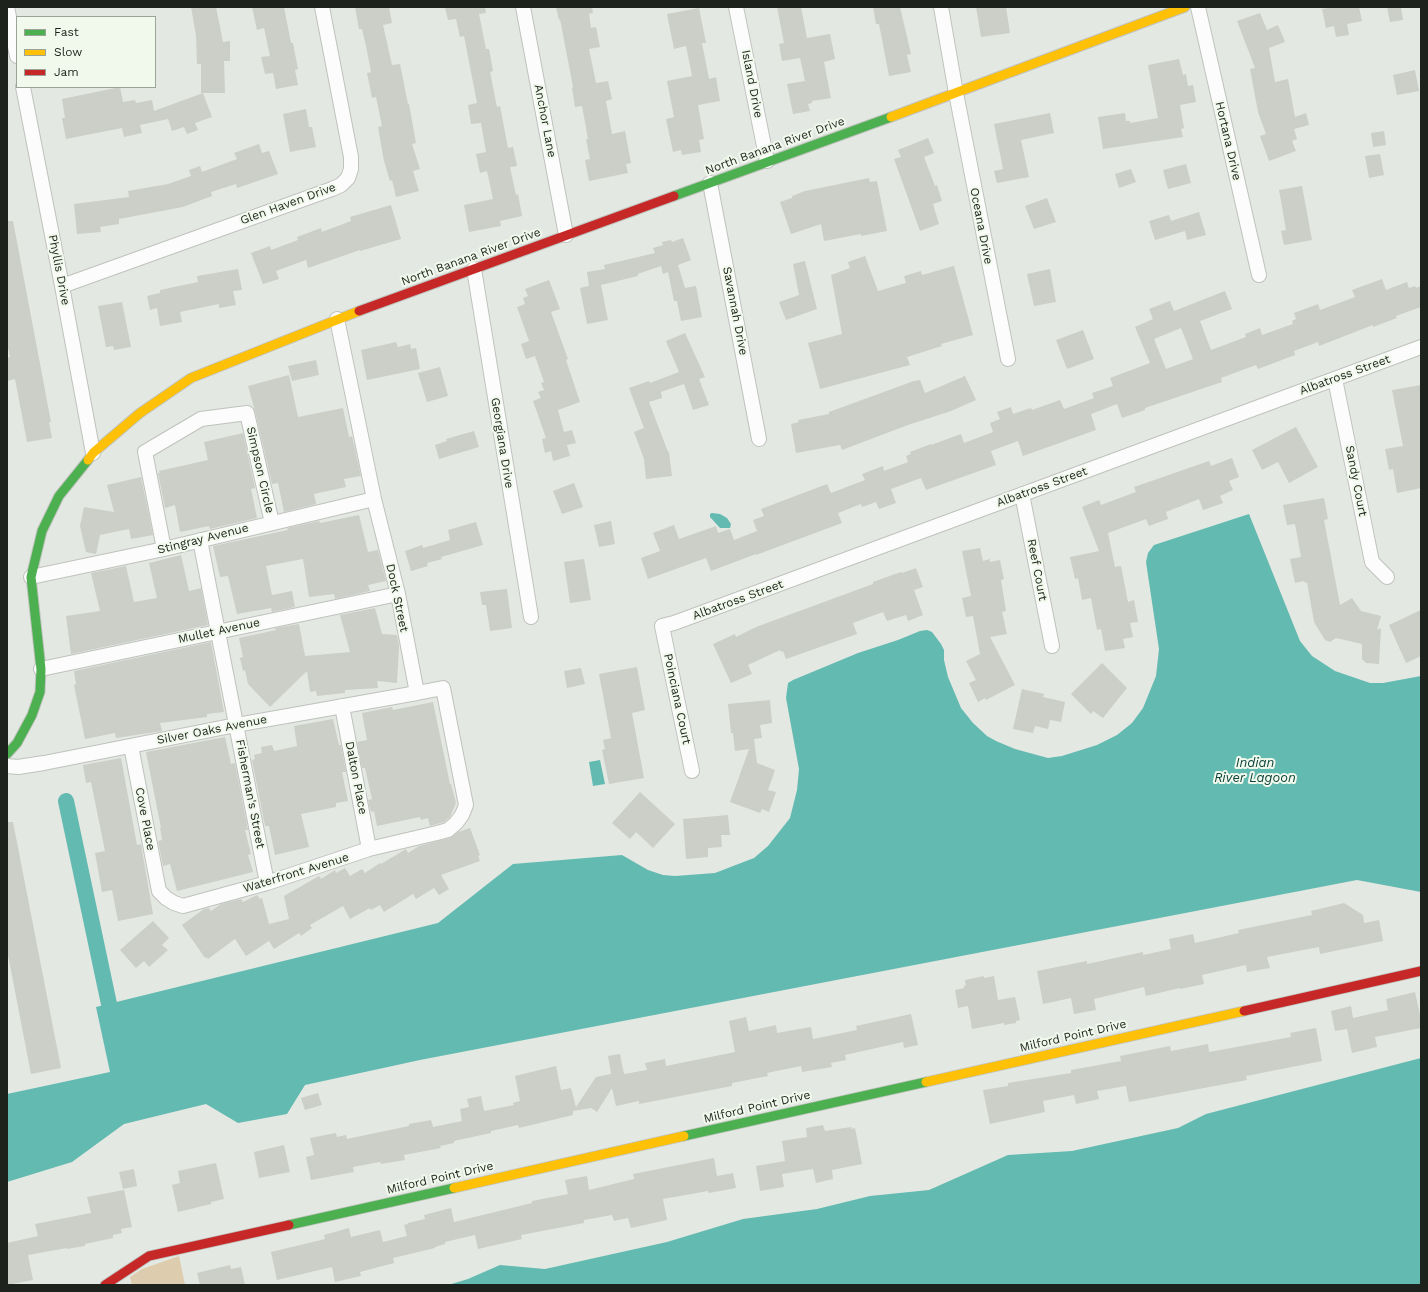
<!DOCTYPE html>
<style>
body{margin:0}
#map{position:relative;width:1428px;height:1292px;overflow:hidden;background:#e4e8e2;font-family:"Work Sans",sans-serif}
canvas{display:block}
.frame{position:absolute;inset:0;border:8px solid #1e221c;pointer-events:none}
.legend{position:absolute;left:16px;top:16px;width:140px;height:72px;box-sizing:border-box;background:#f0f9eb;border:1px solid #9ca398;margin:0;padding:5px 7px;list-style:none;font-size:12px;color:#1e221c}
.legend li{display:flex;align-items:center;gap:8px;height:20px}
.legend b{width:20px;border:1px solid #9ca398}
</style>
<div id="map">
<canvas width="1428" height="1292"></canvas>
<div class="frame"></div>
<ul class="legend">
<li><b style="height:5px;background:#4caf50"></b>Fast</li>
<li><b style="height:5px;background:#ffc107"></b>Slow</li>
<li><b style="height:5px;background:#c62828"></b>Jam</li>
</ul>
</div>
<script>
const g = document.querySelector('canvas').getContext('2d');
g.lineJoin = 'round';
function paint(path, color) { g.fillStyle = color; g.fill(path, 'evenodd'); }
const poly = rows => new Path2D(rows.map(r => 'M' + r).join(''));
function stroke(path, color, width, dash) { g.strokeStyle = color; g.lineWidth = width; g.lineCap = dash ? 'butt' : 'round'; g.setLineDash(dash || []); g.stroke(path); }
function drawText(font, color, halo, rows, align = 'center') {
  g.font = font + ' "Work Sans",sans-serif'; g.lineWidth = 4; g.setLineDash([]); g.textBaseline = 'middle'; g.strokeStyle = halo; g.fillStyle = color; for (const [text, x, y, turn = 0] of rows) {
    g.save(); g.translate(x, y); g.rotate((+turn || 0) * Math.PI / 180); g.textAlign = isNaN(turn) ? turn : align; if (halo) g.strokeText(text, 0, 0); g.fillText(text, 0, 0); g.restore();
  }
}
paint(poly([
 [179,1256,185,1285,132,1285,130,1277,142,1269]
]), '#ddcdae');
paint(poly([
 [712,513,720,514,727,518,731,524,730,528,720,528,710,517,710,514],
 [1249,514,1300,641,1312,656,1335,671,1370,683,1383,683,1421,676,1421,892,1357,880,420,1060,305,1085,287,1114,238,1123,206,1104,124,1124,72,1162,7,1182,7,1094,110,1072,96,1007,438,923,513,864,622,855,648,870,663,875,675,876,715,873,754,858,768,846,790,818,797,790,799,769,786,698,788,683,793,680,858,653,898,640,920,631,927,630,932,632,941,644,944,650,944,660,948,677,961,708,973,723,987,736,996,741,1015,749,1048,758,1062,756,1097,745,1117,735,1132,723,1143,708,1156,676,1159,649,1146,562,1148,553,1154,545],
 [600,760,605,784,593,786,589,762],
 [1421,1058,1421,1285,448,1285,468,1279,500,1265,545,1269,667,1242,743,1219,817,1209,870,1196,929,1190,1008,1155,1072,1151,1178,1128,1206,1114]
]), '#63bab1');
stroke(poly([
 [66,801,109,1004]
]), '#63bab1', 16);
paint(poly([
 [191,7,216,7,223,42,230,41,230,61,224,61,225,93,201,93,201,64,197,64,196,36],
 [252,7,284,7,291,43,293,43,298,69,295,70,298,85,276,89,273,73,265,74,261,57,270,56,264,28,257,30],
 [355,7,389,7,392,23,383,25,392,65,400,64,408,104,409,104,416,143,412,144,420,169,413,171,419,191,396,197,392,180,390,181,384,161,378,127,382,126,376,97,372,98,367,73,371,72,366,46,362,29,359,29],
 [445,7,485,7,486,13,479,14,486,49,489,49,493,71,490,72,497,107,500,106,508,148,513,147,517,166,510,167,516,195,518,194,522,216,500,221,501,226,469,232,464,205,493,199,487,171,480,173,476,154,486,152,481,123,471,124,468,105,477,103,464,36,460,37,456,19,448,20],
 [556,7,592,7,593,13,589,14,591,28,596,27,600,47,589,49,596,83,608,81,612,99,606,101,612,134,625,131,631,163,626,164,628,173,589,181,585,160,590,159,586,139,588,139,582,106,575,107,572,88,573,87,560,19,559,20],
 [777,7,801,7,807,38,830,34,835,59,824,62,831,98,812,101,812,103,808,104,810,111,793,114,787,84,805,81,800,58,782,61,779,44,784,43],
 [873,7,900,7,911,54,907,55,911,72,889,76,879,24,876,24],
 [976,7,1006,7,1010,33,981,37],
 [1334,7,1359,7,1362,21,1347,24,1349,35,1336,37,1334,26,1326,28,1322,9],
 [1387,7,1401,7,1403,20,1390,22],
 [699,8,706,43,702,43,709,79,716,77,720,101,698,105,704,139,699,140,701,152,682,155,681,150,673,152,666,119,674,117,667,81,692,76,686,46,674,49,667,14],
 [1260,13,1267,30,1278,25,1285,42,1269,48,1275,82,1288,79,1295,117,1306,113,1309,125,1294,129,1297,139,1292,141,1296,151,1269,161,1260,136,1266,134,1258,112,1250,69,1255,68,1237,21],
 [1179,59,1183,75,1186,74,1188,86,1193,85,1196,102,1180,105,1184,128,1181,129,1183,137,1103,149,1098,117,1125,113,1126,121,1130,121,1130,123,1158,118,1148,65],
 [1415,70,1419,91,1397,95,1393,75],
 [120,87,123,102,135,100,136,103,152,100,154,111,203,93,212,117,195,123,198,130,187,134,184,127,172,131,168,119,140,125,142,133,124,137,122,128,66,139,62,118,65,118,62,99],
 [306,109,309,127,312,127,316,147,290,152,283,114],
 [1050,113,1054,133,1021,140,1029,177,997,183,994,171,1003,169,994,124],
 [1384,131,1386,145,1373,147,1371,133],
 [928,138,934,153,924,157,935,186,937,185,942,201,933,204,939,224,920,231,894,159,901,157,898,150],
 [259,144,262,153,269,151,278,174,237,188,236,184,211,192,212,196,183,207,119,219,119,224,100,227,101,232,77,234,74,204,129,197,128,191,168,184,191,176,189,170,200,166,202,172,237,159,234,153],
 [1380,154,1384,175,1369,178,1365,156],
 [1186,164,1191,183,1168,189,1163,170],
 [1131,169,1136,182,1119,188,1115,174],
 [869,178,870,182,877,181,887,231,861,236,861,234,824,241,821,224,791,234,780,202,792,198,792,196,805,191],
 [1302,186,1312,240,1284,245,1281,231,1286,230,1279,190],
 [1047,198,1056,222,1034,229,1025,206],
 [391,205,401,239,360,251,360,250,308,268,306,260,276,271,279,279,263,284,251,253,270,246,271,250,298,240,297,237,321,228,322,232,351,221,350,217],
 [1199,212,1206,235,1187,240,1185,231,1155,240,1149,221,1169,215,1171,221],
 [7,221,13,221,51,422,49,422,52,438,27,442,15,379,7,381,7,358,10,357,7,343],
 [683,238,691,260,678,265,685,288,696,286,702,317,681,321,677,301,674,301,668,272,663,274,661,266,638,274,638,276,601,285,608,320,587,324,580,288,589,286,587,272,605,269,604,265,655,253,653,248,663,245,662,242,671,240,672,242],
 [865,256,878,291,906,283,904,276,921,271,922,275,954,266,973,335,941,344,942,346,907,357,910,365,820,389,808,343,842,334,831,275,850,268,848,262],
 [805,261,817,309,786,320,779,302,799,295,793,264],
 [238,269,242,290,233,291,236,305,219,308,219,304,180,312,182,322,160,326,157,308,150,310,147,296,160,293,160,290,198,282,197,276],
 [1050,269,1056,302,1034,306,1027,274],
 [1382,279,1386,290,1407,282,1409,288,1415,286,1416,288,1421,286,1421,307,1396,316,1397,318,1373,327,1373,325,1319,346,1318,342,1294,351,1295,355,1258,369,1256,365,1221,378,1222,382,1145,408,1145,410,1122,418,1117,404,1091,414,1096,430,1023,456,1018,441,991,451,996,465,926,490,921,478,891,489,896,503,879,509,876,502,862,507,861,504,838,513,842,523,756,555,756,554,711,571,706,558,648,579,641,558,660,551,653,533,674,525,679,539,716,526,718,533,730,529,734,540,757,531,753,520,764,516,761,509,827,484,831,493,865,480,862,474,883,466,884,471,908,462,906,456,911,454,910,452,931,444,931,445,961,434,964,443,993,432,990,423,1000,419,997,412,1011,407,1013,414,1031,408,1032,410,1060,400,1064,409,1094,398,1092,393,1113,386,1110,378,1150,363,1135,327,1153,319,1149,309,1170,301,1174,311,1225,291,1232,309,1200,321,1211,350,1246,337,1245,334,1260,328,1262,335,1293,324,1292,321,1296,319,1294,313,1318,304,1320,310,1355,297,1352,290],
 [1181,328,1193,359,1166,369,1154,339],
 [549,280,560,309,551,312,568,359,566,360,580,402,558,410,564,432,572,430,576,443,567,445,570,456,553,461,551,451,545,453,542,439,546,438,533,401,541,398,538,392,544,390,541,383,544,382,535,356,526,359,521,344,529,341,517,307,525,304,523,298,528,296,525,289],
 [122,302,131,347,114,350,113,346,106,347,98,306],
 [1083,330,1094,359,1067,369,1056,340],
 [685,333,705,377,699,379,709,405,693,410,684,384,661,392,662,398,649,402,668,452,669,452,672,476,646,479,644,459,634,432,644,428,629,388,649,381,650,383,679,372,666,341],
 [396,342,398,347,410,344,411,349,416,348,420,369,367,380,361,350],
 [316,360,319,375,292,381,288,366],
 [440,367,448,396,427,402,418,373],
 [289,375,298,417,343,408,349,437,352,436,361,476,344,479,346,487,314,494,316,504,284,512,278,483,272,484,255,411,248,386],
 [965,376,976,400,951,411,908,425,842,450,840,445,796,453,791,424,799,422,798,420,829,414,829,412,914,381,920,380,925,393],
 [1421,385,1421,488,1397,493,1393,469,1389,470,1385,449,1403,446,1392,390],
 [1296,427,1318,467,1289,483,1278,462,1262,470,1252,450],
 [474,431,479,447,439,459,435,445,447,441,446,439],
 [243,433,255,488,251,489,257,518,210,529,209,526,180,532,175,505,165,508,158,473,160,473,159,471,208,460,204,442],
 [1232,458,1239,477,1229,481,1233,490,1220,496,1223,503,1203,510,1199,499,1166,512,1168,519,1149,526,1146,519,1108,533,1115,567,1121,566,1128,602,1134,600,1138,622,1130,623,1133,637,1123,639,1125,648,1105,651,1101,629,1097,630,1091,598,1082,600,1078,578,1075,579,1070,557,1099,551,1082,507,1099,500,1101,505,1136,492,1134,487,1209,461,1211,466],
 [141,477,153,535,131,539,129,529,100,535,96,554,86,552,80,526,84,507,114,512,107,485],
 [574,483,583,507,562,514,553,491],
 [1324,498,1328,519,1324,520,1340,605,1352,598,1361,611,1381,616,1377,630,1381,628,1379,664,1366,663,1362,659,1362,644,1336,638,1330,642,1325,640,1314,622,1307,582,1305,583,1304,581,1295,583,1290,559,1301,557,1295,524,1287,525,1283,505],
 [359,515,368,552,378,550,386,581,368,585,370,591,335,599,334,594,309,597,303,559,266,566,272,595,292,591,295,607,272,612,271,608,237,614,228,576,220,577,213,546,288,530,287,528,319,521,320,523],
 [611,521,615,544,599,547,594,525],
 [476,522,483,545,441,557,442,559,427,563,428,566,411,571,405,551,422,545,423,548,450,540,448,530],
 [980,548,983,561,990,559,990,562,1000,560,1004,579,1001,580,1006,611,1002,612,1007,634,990,637,1015,685,986,700,985,698,978,702,969,683,976,680,966,661,980,654,973,616,966,617,962,598,971,596,962,551],
 [181,555,189,591,201,588,208,625,71,654,66,616,100,611,91,573,126,566,134,602,157,598,149,563],
 [584,559,591,600,570,603,564,562],
 [916,568,923,587,914,590,923,615,908,621,906,615,887,621,883,612,853,623,857,634,786,659,783,651,781,652,780,650,748,665,752,674,731,683,713,644,735,634,736,637,756,627,873,584,873,582,901,572,902,573],
 [507,589,512,628,490,631,486,605,482,605,480,592],
 [375,608,382,634,397,635,399,646,397,683,377,681,378,688,345,690,345,693,317,696,316,691,310,692,307,671,270,707,248,684,245,670,243,671,240,658,243,657,239,638,276,630,275,628,299,624,305,656,350,652,340,615],
 [1421,610,1421,656,1406,663,1389,625],
 [211,642,224,712,207,714,207,717,160,723,162,731,116,738,115,733,85,739,74,685,76,684,74,671],
 [1102,663,1127,688,1103,718,1093,711,1091,714,1071,694],
 [637,667,645,710,632,713,644,778,609,784,602,750,605,749,603,740,611,738,599,674],
 [581,668,585,684,567,688,564,671],
 [1022,689,1044,694,1043,697,1065,702,1061,722,1050,720,1048,729,1035,726,1033,733,1013,729],
 [770,700,772,723,760,725,762,738,754,739,757,763,775,770,768,790,776,792,769,812,762,809,760,813,730,802,749,749,735,751,733,733,731,733,728,704],
 [433,702,450,784,451,784,456,803,450,817,444,822,430,826,428,818,421,820,420,817,377,826,374,811,371,812,368,800,372,799,365,768,362,768,357,742,367,740,362,713,392,707,393,710],
 [333,719,339,745,341,745,346,772,342,772,348,801,336,803,336,807,301,814,309,847,275,855,269,826,265,826,252,760,255,759,254,755,262,753,261,747,272,745,274,751,297,746,294,726],
 [225,737,231,764,235,763,248,830,245,830,251,854,248,855,253,872,177,891,170,864,163,866,158,841,162,840,160,828,161,828,146,752],
 [121,758,137,845,141,844,153,914,118,921,112,890,102,892,95,853,105,851,91,782,86,783,83,765],
 [640,792,675,824,653,848,636,832,630,839,612,823],
 [728,815,730,835,721,835,722,847,708,848,708,857,686,859,683,819],
 [7,822,13,822,61,1068,31,1074,7,950],
 [470,828,480,855,478,856,480,861,441,875,449,889,439,895,434,888,416,899,413,894,384,912,380,905,371,910,370,908,350,919,343,906,310,925,312,928,301,936,299,933,274,949,269,941,246,956,235,939,208,959,206,957,205,958,182,925,204,909,209,908,211,911,221,904,241,899,243,902,257,895,260,899,262,898,269,924,289,919,284,896,319,876,321,879,335,870,336,873,345,868,350,876,362,869,365,873,380,863,381,864,406,849,408,853,419,846,450,838,458,832],
 [1344,903,1363,915,1364,923,1379,920,1383,941,1320,954,1319,947,1267,957,1270,968,1247,972,1246,965,1202,975,1204,984,1180,989,1180,988,1146,996,1144,987,1094,999,1096,1010,1074,1014,1071,998,1043,1004,1037,971,1087,961,1087,964,1143,952,1143,955,1171,949,1169,939,1193,934,1195,943,1239,933,1238,930,1312,915,1311,911],
 [153,921,169,938,162,945,168,950,149,967,144,961,136,968,120,950],
 [984,976,984,978,994,976,998,1000,1015,997,1020,1020,1016,1021,1016,1023,1004,1025,1004,1023,972,1029,968,1006,958,1008,955,990,964,988,964,986,966,985,965,980],
 [1415,992,1421,1020,1421,1028,1375,1037,1377,1047,1352,1053,1347,1029,1335,1031,1331,1011,1351,1006,1353,1018,1388,1010,1386,999],
 [911,1014,918,1045,904,1048,903,1042,845,1055,846,1060,831,1063,832,1067,802,1072,801,1066,767,1073,768,1076,732,1083,732,1086,639,1104,639,1101,616,1106,612,1088,597,1112,591,1108,573,1111,573,1115,519,1128,518,1125,491,1131,491,1133,454,1141,454,1143,440,1146,441,1148,404,1155,405,1160,381,1164,380,1162,353,1167,354,1172,311,1180,306,1157,314,1155,310,1138,336,1133,337,1137,346,1135,347,1139,409,1126,409,1124,431,1120,433,1127,462,1121,460,1109,469,1107,467,1099,481,1096,484,1111,514,1105,513,1103,520,1101,515,1076,556,1066,561,1090,571,1088,576,1107,596,1077,611,1074,608,1056,620,1054,624,1074,647,1070,645,1063,665,1059,666,1066,735,1052,729,1021,746,1017,749,1031,776,1025,777,1033,811,1027,813,1039,857,1030,856,1026],
 [1316,1028,1322,1061,1246,1076,1247,1080,1129,1102,1126,1086,1097,1091,1099,1099,1076,1104,1074,1095,1043,1101,1045,1112,990,1124,983,1090,1008,1086,1008,1083,1071,1073,1071,1070,1121,1061,1120,1056,1170,1046,1171,1051,1208,1044,1209,1052,1291,1037,1290,1033],
 [318,1093,322,1105,305,1110,301,1098],
 [823,1125,825,1131,851,1127,852,1129,855,1128,862,1164,832,1170,833,1179,816,1183,813,1169,782,1174,784,1187,760,1191,756,1166,785,1161,782,1141,807,1137,806,1128],
 [284,1145,290,1172,259,1178,254,1152],
 [714,1158,717,1176,733,1173,736,1188,709,1193,708,1191,663,1199,667,1220,631,1228,628,1218,614,1221,612,1215,584,1220,584,1223,521,1235,522,1239,478,1249,475,1235,445,1242,445,1244,435,1247,435,1248,393,1258,394,1263,360,1272,361,1276,335,1282,332,1267,277,1280,271,1252,325,1239,324,1235,349,1228,351,1237,380,1230,383,1242,407,1236,404,1225,408,1224,408,1223,425,1219,424,1215,451,1208,454,1222,532,1203,532,1201,568,1194,565,1180,587,1176,589,1190,634,1179,633,1174],
 [216,1163,224,1199,211,1202,211,1204,178,1212,172,1185,180,1183,178,1171],
 [134,1169,137,1186,123,1189,119,1172],
 [124,1190,132,1227,121,1229,122,1233,113,1235,113,1238,85,1244,85,1246,67,1249,67,1248,28,1255,33,1280,7,1285,7,1243,38,1236,35,1224,91,1213,87,1197],
 [230,1265,231,1269,241,1267,245,1285,200,1285,197,1273]
]), '#cccec8');
const street = poly([
 [7,7,17,56],
 [523,7,566,235],
 [736,7,767,161],
 [941,7,956,93,1008,359],
 [1198,7,1259,275],
 [23,87,62,286,93,453],
 [710,183,759,439],
 [474,269,531,617],
 [62,286,332,189,341,185,348,178,351,169,351,157,322,7],
 [1335,379,1372,562,1387,577],
 [1022,494,1052,646],
 [200,540,267,883],
 [164,549,145,452,201,419,247,413,272,523],
 [31,577,164,549,374,499],
 [41,669,398,594],
 [342,706,369,849],
 [131,746,159,891,166,898,174,903,183,906,267,883,369,849,437,833,448,830,456,823,462,815,466,805,443,688,417,693,398,594,374,499,337,319],
 [7,766,18,767,44,763,236,725,417,693],
 [692,771,662,626,674,623,1421,347]
]);
const fast = poly([
 [674,196,891,117],
 [7,754,17,743,32,715,40,692,41,669,31,577,42,531,59,496,88,460],
 [684,1136,926,1082],
 [289,1225,454,1188]
]);
const slow = poly([
 [891,117,1185,7],
 [88,460,93,453,140,413,191,378,359,311],
 [926,1082,1244,1011],
 [454,1188,684,1136]
]);
const jam = poly([
 [359,311,674,196],
 [1244,1011,1421,971],
 [105,1285,149,1256,289,1225]
]);
stroke(street, '#bfc2bd', 16);
stroke(fast, '#bfc2bd', 11);
stroke(slow, '#bfc2bd', 11);
stroke(jam, '#bfc2bd', 11);
stroke(street, '#fbfcfb', 14);
stroke(fast, '#4caf50', 9);
stroke(slow, '#ffc107', 9);
stroke(jam, '#c62828', 9);
drawText('12px', '#1e221c', '#f0f9eb', [
 ["Island Drive",752,84,79],
 ["Anchor Lane",545,121,79],
 ["Hortana Drive",1228,141,77],
 ["North Banana River Drive",775,146,-20],
 ["Glen Haven Drive",288,204,-20],
 ["Oceana Drive",981,226,79],
 ["North Banana River Drive",471,257,-20],
 ["Phyllis Drive",59,270,79],
 ["Savannah Drive",735,311,79],
 ["Albatross Street",1345,375,-20],
 ["Georgiana Drive",502,443,81],
 ["Simpson Circle",260,470,77],
 ["Sandy Court",1356,481,79],
 ["Albatross Street",1042,487,-20],
 ["Stingray Avenue",203,539,-14],
 ["Reef Court",1037,570,79],
 ["Dock Street",397,598,78],
 ["Albatross Street",738,600,-20],
 ["Mullet Avenue",219,631,-12],
 ["Poinciana Court",677,699,78],
 ["Silver Oaks Avenue",212,730,-11],
 ["Dalton Place",356,778,79],
 ["Fisherman's Street",250,794,79],
 ["Cove Place",145,819,79],
 ["Waterfront Avenue",296,873,-17],
 ["Milford Point Drive",1073,1036,-13],
 ["Milford Point Drive",757,1107,-13],
 ["Milford Point Drive",440,1178,-13]
]);
drawText('italic 13px', '#0c413d', '#f0f9eb', [
 ["Indian",1255,763],
 ["River Lagoon",1255,778]
]);
</script>
